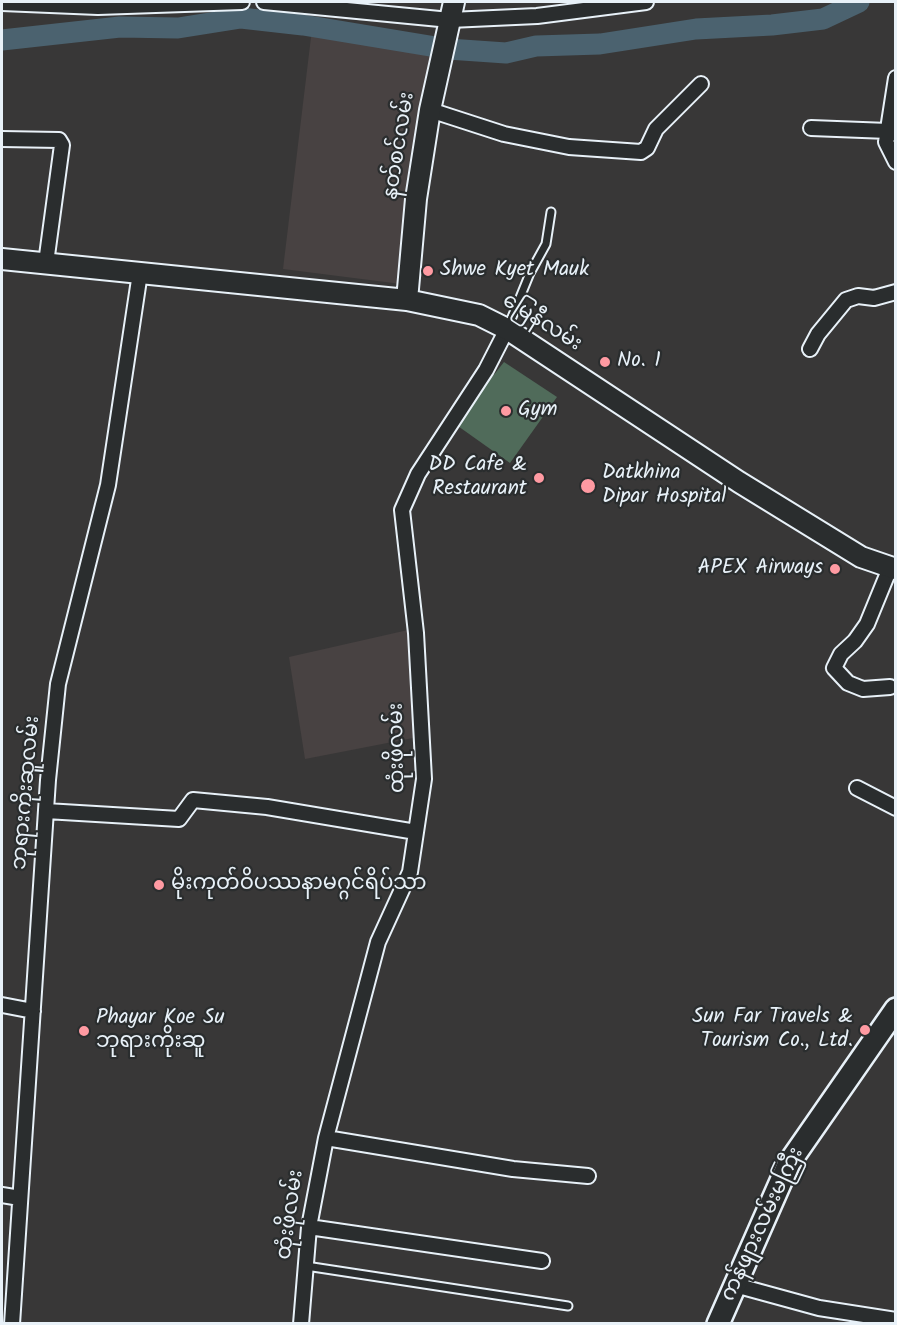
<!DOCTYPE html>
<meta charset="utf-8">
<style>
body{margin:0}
#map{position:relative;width:897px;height:1325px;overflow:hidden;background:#383737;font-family:Kalam,sans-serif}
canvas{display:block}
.frame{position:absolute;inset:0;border:3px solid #e8f1f8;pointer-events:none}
</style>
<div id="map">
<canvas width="897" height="1325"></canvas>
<div class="frame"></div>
</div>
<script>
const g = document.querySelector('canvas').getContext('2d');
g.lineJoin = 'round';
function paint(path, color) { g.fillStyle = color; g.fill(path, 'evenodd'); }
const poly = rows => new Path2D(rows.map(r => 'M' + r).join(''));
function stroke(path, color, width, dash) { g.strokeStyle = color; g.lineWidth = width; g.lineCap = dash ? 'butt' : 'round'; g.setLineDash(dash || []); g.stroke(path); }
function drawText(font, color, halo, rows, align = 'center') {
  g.font = font + ' Kalam,"Noto Sans Myanmar",sans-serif'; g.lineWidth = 4.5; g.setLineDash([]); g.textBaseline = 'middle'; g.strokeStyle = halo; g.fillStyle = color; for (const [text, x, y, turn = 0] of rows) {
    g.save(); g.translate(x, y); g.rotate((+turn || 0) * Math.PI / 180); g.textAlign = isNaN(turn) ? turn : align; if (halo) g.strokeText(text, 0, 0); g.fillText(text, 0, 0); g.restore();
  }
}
paint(poly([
 [312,29,434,50,401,284,283,269],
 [408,630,413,738,305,759,289,657]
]), '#484242');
paint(poly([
 [504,362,557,397,510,463,455,424]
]), '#506b5a');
stroke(poly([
 [2,40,120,27,178,28,241,18,303,25,448,49,506,53,536,46,600,44,696,29,772,25,823,19,859,2]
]), '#4b626f', 21);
const lane = poly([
 [508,327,530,273,546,244,551,212],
 [306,1266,568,1306]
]);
const street = poly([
 [264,2,450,20,537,16,646,2],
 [2,3,98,7,242,2],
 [896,78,886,142,896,162],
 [430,110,504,134,569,147,641,152,647,148,656,129,701,84],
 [811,128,888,131,896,134],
 [2,139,59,140,62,145,46,263],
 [810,349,818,334,846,300,858,296,874,298,896,292],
 [890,568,867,624,855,641,841,654,834,668,848,683,863,689,890,687],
 [857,788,896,808],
 [46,811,179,819,193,800,267,807,416,832],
 [2,1005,33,1011],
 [326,1138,513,1169,588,1176],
 [2,1195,20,1198],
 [309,1227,542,1261],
 [735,1285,819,1308,896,1320],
 [12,1324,48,780,58,684,108,485,140,273],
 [301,1324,309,1227,326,1138,378,942,410,872,424,779,416,633,402,510,418,474,486,370,507,329]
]);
const secondary = poly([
 [2,259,407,300,479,315,507,329,739,482,861,557,896,569],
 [407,300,416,199,430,110,454,2]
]);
const primary = poly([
 [718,1324,789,1163,896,1009]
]);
stroke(lane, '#e8f1f8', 11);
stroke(street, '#e8f1f8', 18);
stroke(secondary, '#e8f1f8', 24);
stroke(primary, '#e8f1f8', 26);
stroke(lane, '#2a2d2e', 7);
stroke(street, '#2a2d2e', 14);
stroke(secondary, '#2a2d2e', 20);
stroke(primary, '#2a2d2e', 21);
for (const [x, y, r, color] of [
 [428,271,6,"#ff9aa2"],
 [605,362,6,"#ff9aa2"],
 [506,411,6,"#ff9aa2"],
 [539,478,6,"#ff9aa2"],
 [588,486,8,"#ff9aa2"],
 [835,569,6,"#ff9aa2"],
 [159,885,6,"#ff9aa2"],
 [865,1030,6,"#ff9aa2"],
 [84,1031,6,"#ff9aa2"]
]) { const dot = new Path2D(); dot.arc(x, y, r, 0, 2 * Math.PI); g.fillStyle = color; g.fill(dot); stroke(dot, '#2a2d2e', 2); }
drawText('21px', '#e8f1f8', '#2a2d2e', [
 ["နတ်စင်လမ်း",401,146,-81],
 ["မြေနီလမ်း",541,324,32],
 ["ထုံးဖိုလမ်း",399,748,-91],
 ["ဘုရားကိုးဆူလမ်း",28,793,-85],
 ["ထုံးဖိုလမ်း",292,1215,-82],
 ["ကန်ဖျားလမ်းမကြီး",764,1225,-65]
]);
drawText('21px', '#e8f1f8', '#2a2d2e', [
 ["Shwe Kyet Mauk",440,271],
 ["No. 1",617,362],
 ["Gym",518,411],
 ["DD Cafe &",527,466,"right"],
 ["Restaurant",527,490,"right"],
 ["Datkhina",602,474],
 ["Dipar Hospital",602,498],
 ["APEX Airways",823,569,"right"],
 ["မိုးကုတ်ဝိပဿနာမဂ္ဂင်ရိပ်သာ",171,885],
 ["Sun Far Travels &",853,1018,"right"],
 ["Tourism Co., Ltd.",853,1042,"right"],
 ["Phayar Koe Su",96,1019],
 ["ဘုရားကိုးဆူ",96,1043]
], 'left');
</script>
